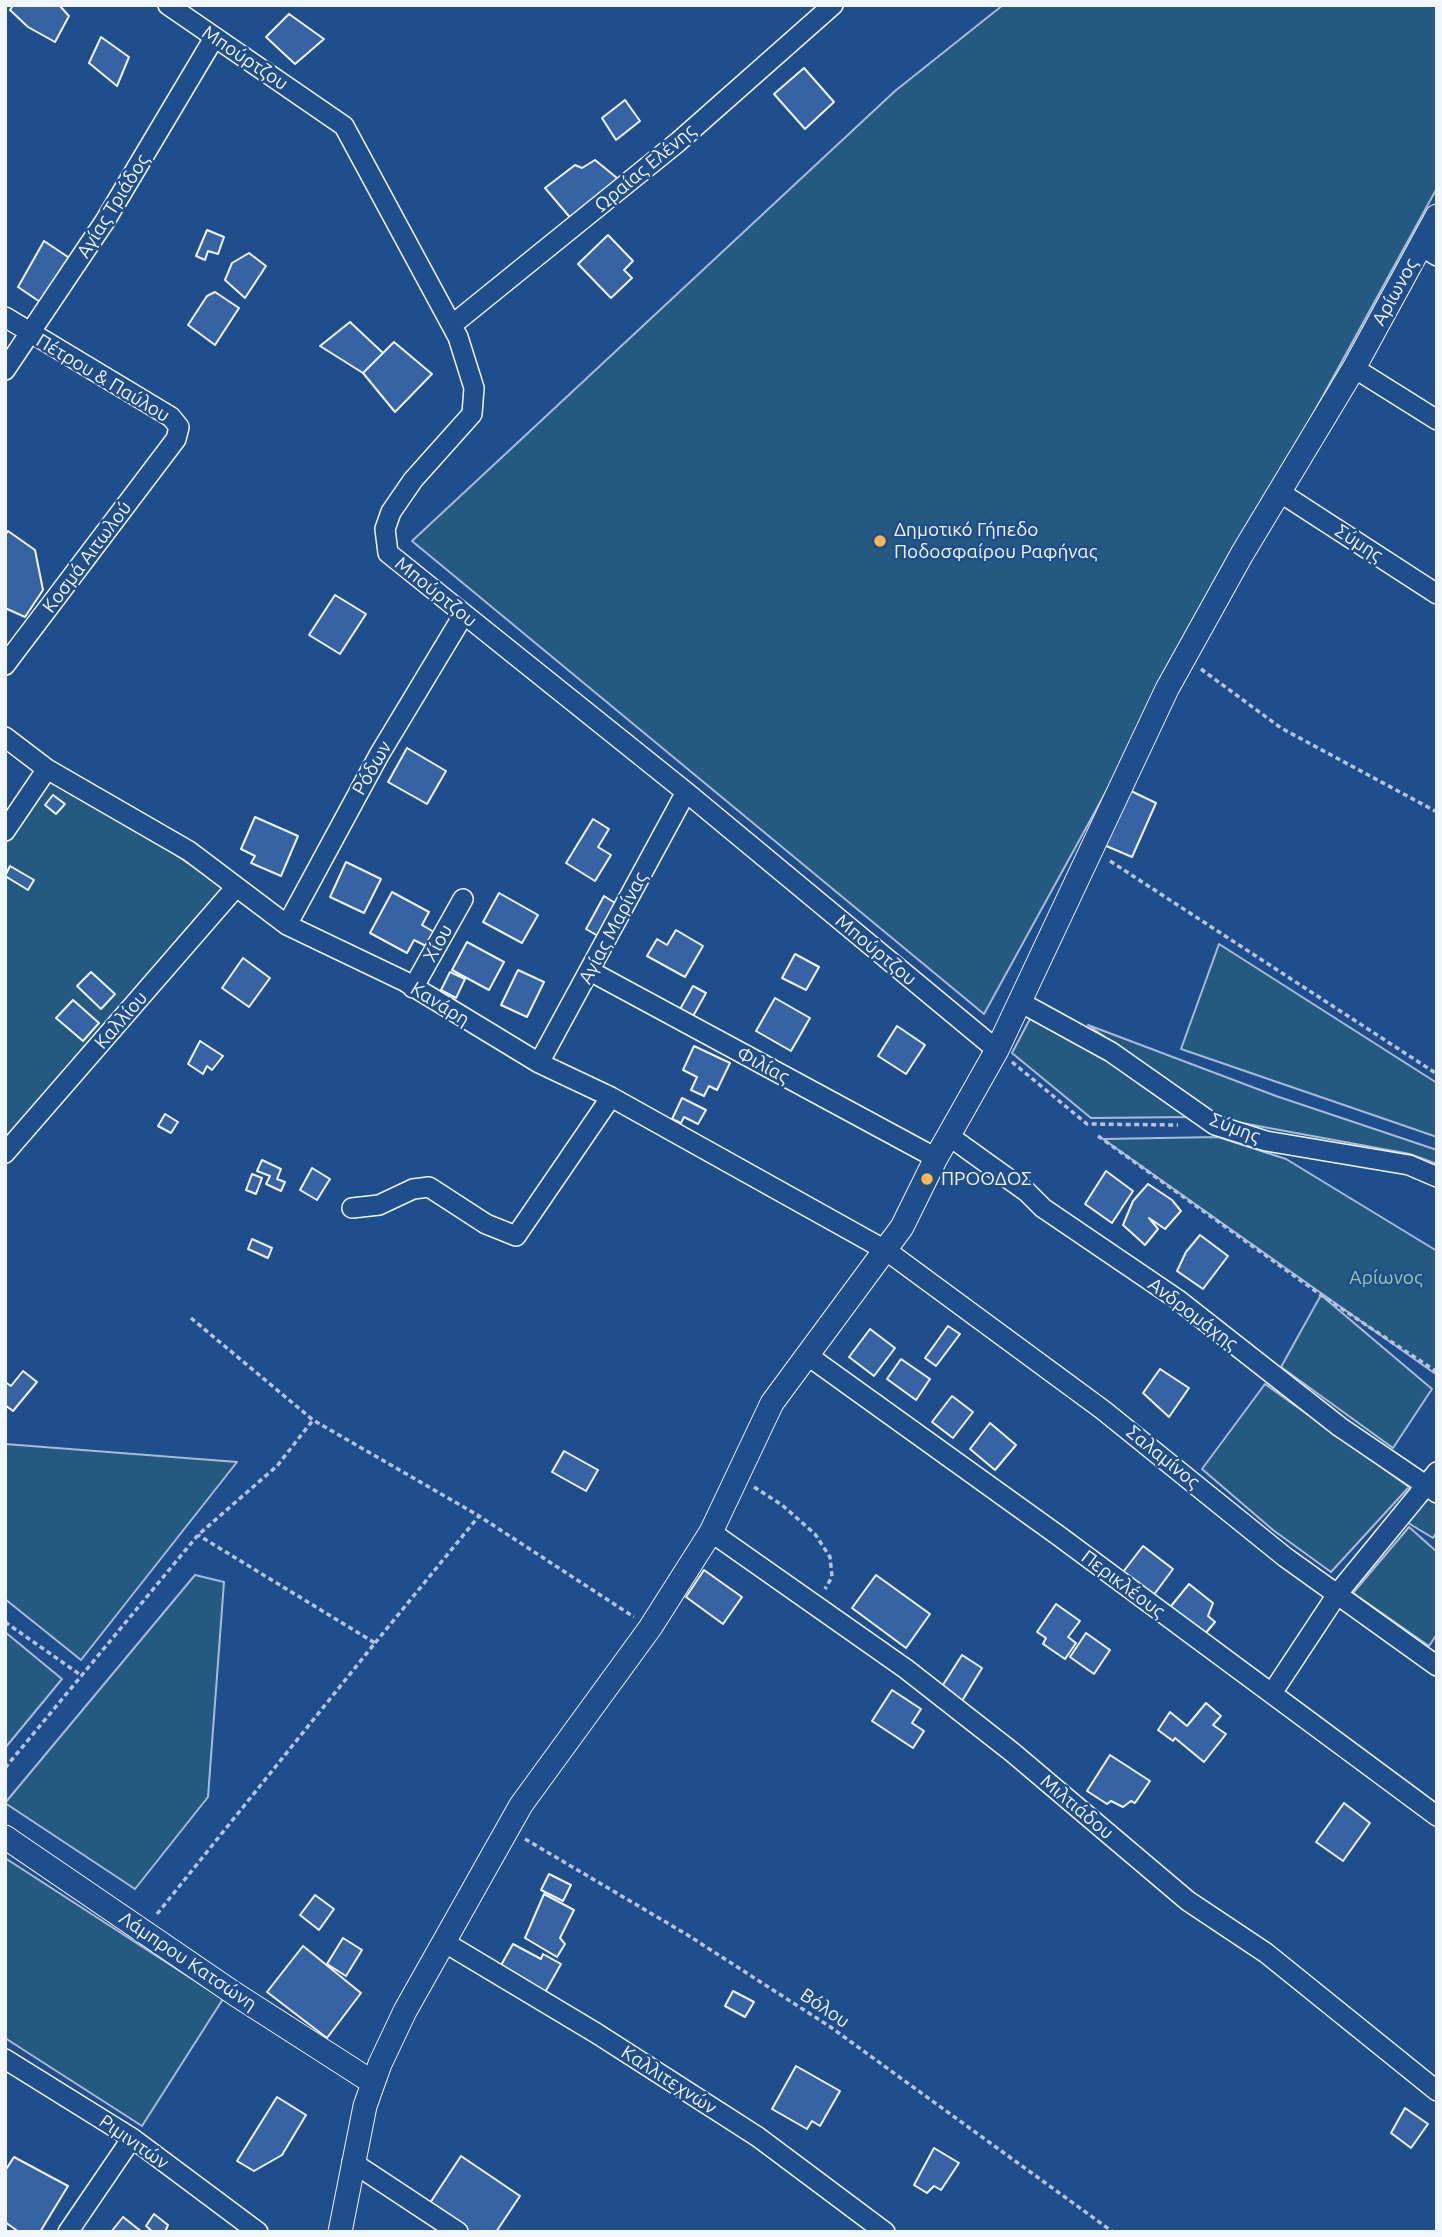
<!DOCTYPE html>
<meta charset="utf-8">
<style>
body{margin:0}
#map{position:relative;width:1442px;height:2237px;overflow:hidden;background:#1f4e8c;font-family:Ubuntu,sans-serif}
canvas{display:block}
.frame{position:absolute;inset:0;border:7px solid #f2f6ff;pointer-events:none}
</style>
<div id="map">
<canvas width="1442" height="2237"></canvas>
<div class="frame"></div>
</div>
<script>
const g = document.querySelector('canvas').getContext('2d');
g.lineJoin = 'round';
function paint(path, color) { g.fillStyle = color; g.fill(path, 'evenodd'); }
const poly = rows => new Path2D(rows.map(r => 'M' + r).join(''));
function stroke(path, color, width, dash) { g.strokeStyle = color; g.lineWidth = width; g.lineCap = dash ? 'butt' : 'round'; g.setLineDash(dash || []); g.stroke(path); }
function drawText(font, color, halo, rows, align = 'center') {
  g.font = font + ' Ubuntu,sans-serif'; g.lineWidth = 5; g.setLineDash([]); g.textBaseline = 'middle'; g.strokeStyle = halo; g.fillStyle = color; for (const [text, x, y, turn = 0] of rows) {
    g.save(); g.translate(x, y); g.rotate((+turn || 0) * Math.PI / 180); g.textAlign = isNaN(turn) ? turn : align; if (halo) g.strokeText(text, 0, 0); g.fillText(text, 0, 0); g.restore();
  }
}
const green = poly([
 [1003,5,1437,5,1437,188,984,1014,412,541,895,91,1003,5],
 [52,772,225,888,5,1144,5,843,52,772],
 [1219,944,1437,1083,1437,1137,1181,1049,1219,944],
 [1031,1017,1117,1063,1193,1117,1091,1118,1012,1053,1031,1017],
 [1088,1025,1276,1096,1437,1150,1437,1164,1410,1154,1220,1119,1088,1025],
 [1218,1137,1286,1159,1437,1251,1437,1375,1103,1139,1218,1137],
 [1321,1295,1432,1389,1393,1448,1281,1367,1321,1295],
 [1265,1384,1409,1487,1331,1572,1273,1530,1202,1469,1265,1384],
 [5,1444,237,1462,81,1660,5,1599,5,1444],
 [1427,1495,1437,1502,1437,1532,1433,1538,1405,1521,1427,1495],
 [1409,1527,1437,1552,1437,1634,1429,1646,1353,1593,1409,1527],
 [195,1575,224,1582,208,1797,135,1889,5,1803,195,1575],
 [5,1632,62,1679,5,1748,5,1632],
 [5,1858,223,1999,142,2126,5,2038,5,1858]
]);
paint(green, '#245a82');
stroke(green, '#a8bbd7', 2);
const building = poly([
 [13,5,59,5,69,16,55,42,28,27,10,10,13,5],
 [289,14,324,39,295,64,266,37,289,14],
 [101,37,129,57,117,86,89,63,101,37],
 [804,68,834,102,805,129,774,94,804,68],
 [625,100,640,121,616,140,602,118,625,100],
 [595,160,617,178,620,186,573,221,545,188,575,165,582,168,595,160],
 [207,230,224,237,218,254,208,251,205,260,196,256,207,230],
 [608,235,633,261,624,270,632,278,611,298,578,264,608,235],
 [44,241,71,259,43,304,18,287,44,241],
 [249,253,266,266,245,298,225,280,232,263,249,253],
 [215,292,239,308,215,345,188,325,207,296,215,292],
 [350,322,383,353,363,373,320,346,350,322],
 [394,342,432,374,395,412,363,373,394,342],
 [8,531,35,550,43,590,25,617,5,608,5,535,8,531],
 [335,595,366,614,340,654,309,635,335,595],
 [407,748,446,771,427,804,388,782,407,748],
 [1129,790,1156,803,1132,857,1104,845,1129,790],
 [53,795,65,804,56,814,45,805,53,795],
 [255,817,298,836,281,876,251,863,255,856,241,849,255,817],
 [593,819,609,829,598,847,611,855,595,881,566,863,593,819],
 [346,862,381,879,364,913,330,897,346,862],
 [10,866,34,880,28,890,5,876,10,866],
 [392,892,429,912,422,925,434,932,426,946,414,940,407,953,370,933,392,892],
 [499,893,538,915,522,943,483,922,499,893],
 [604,896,615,903,598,936,586,929,604,896],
 [676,930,703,946,685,977,647,956,657,939,667,945,676,930],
 [467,942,504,962,489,990,452,970,467,942],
 [795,954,819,967,806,990,782,978,795,954],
 [243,958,270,978,249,1007,222,988,243,958],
 [518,970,544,982,527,1017,501,1005,518,970],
 [91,972,115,994,101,1009,77,986,91,972],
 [450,972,465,979,456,998,441,990,450,972],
 [693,986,706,993,692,1018,679,1011,693,986],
 [775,998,810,1018,791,1051,756,1031,775,998],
 [73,1000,99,1023,83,1041,56,1018,73,1000],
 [897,1026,925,1045,906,1074,878,1056,897,1026],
 [200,1041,223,1056,212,1070,207,1066,203,1074,188,1064,200,1041],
 [694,1046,730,1063,717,1090,709,1086,704,1096,691,1090,697,1077,683,1070,694,1046],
 [682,1098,706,1110,698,1124,684,1117,681,1123,672,1119,682,1098],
 [165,1114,178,1122,171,1133,158,1126,165,1114],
 [262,1160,281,1169,277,1179,285,1182,281,1191,266,1184,270,1176,257,1171,262,1160],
 [312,1168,330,1179,317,1200,300,1190,312,1168],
 [1106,1171,1133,1191,1112,1223,1085,1204,1106,1171],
 [252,1174,262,1178,256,1194,246,1190,252,1174],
 [1148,1184,1172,1200,1181,1211,1165,1229,1149,1218,1158,1229,1145,1245,1123,1225,1133,1201,1148,1184],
 [1200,1235,1228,1256,1203,1289,1177,1271,1186,1252,1200,1235],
 [252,1239,272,1248,268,1258,248,1249,252,1239],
 [948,1326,960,1334,936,1366,925,1358,948,1326],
 [870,1329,895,1348,874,1376,849,1357,870,1329],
 [901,1359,930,1379,916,1400,887,1379,901,1359],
 [1160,1369,1189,1388,1169,1417,1143,1393,1160,1369],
 [23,1371,37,1382,13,1411,5,1405,5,1382,11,1386,23,1371],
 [952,1396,973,1412,953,1438,932,1422,952,1396],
 [990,1423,1016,1445,995,1470,970,1449,990,1423],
 [564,1451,598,1470,586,1491,552,1472,564,1451],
 [1143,1546,1173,1569,1150,1600,1120,1576,1143,1546],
 [704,1570,742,1597,723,1624,686,1597,704,1570],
 [876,1575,930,1614,906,1648,852,1608,876,1575],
 [1189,1584,1213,1603,1208,1616,1215,1622,1204,1635,1167,1611,1189,1584],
 [1056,1604,1080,1621,1068,1637,1076,1643,1065,1659,1043,1644,1046,1638,1037,1632,1056,1604],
 [1086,1633,1110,1650,1094,1674,1070,1657,1086,1633],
 [962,1655,982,1668,962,1701,941,1688,962,1655],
 [892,1690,921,1709,912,1723,924,1731,913,1748,872,1721,892,1690],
 [1206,1703,1221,1716,1213,1725,1226,1734,1204,1762,1175,1738,1173,1741,1158,1730,1170,1712,1187,1726,1206,1703],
 [1110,1755,1150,1781,1135,1803,1131,1801,1123,1807,1111,1801,1107,1804,1087,1791,1110,1755],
 [1344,1803,1370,1823,1343,1861,1316,1842,1344,1803],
 [549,1874,571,1885,563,1901,541,1890,549,1874],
 [544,1894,574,1910,560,1938,565,1944,557,1957,525,1938,544,1894],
 [315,1895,334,1909,319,1930,300,1915,315,1895],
 [343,1938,362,1950,346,1976,327,1964,343,1938],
 [513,1944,541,1959,543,1954,561,1964,543,1996,500,1967,513,1944],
 [303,1946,361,1993,327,2038,267,1992,303,1946],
 [733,1991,754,2002,745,2017,725,2006,733,1991],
 [796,2066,840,2091,820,2126,812,2121,807,2129,772,2109,796,2066],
 [277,2097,306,2115,282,2155,254,2171,237,2161,277,2097],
 [1405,2108,1428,2124,1411,2148,1391,2133,1405,2108],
 [934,2148,959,2163,941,2190,934,2186,927,2193,914,2185,934,2148],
 [461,2156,520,2196,496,2232,460,2232,426,2209,461,2156],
 [14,2157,68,2186,40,2232,19,2232,5,2222,5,2171,14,2157],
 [154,2214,168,2225,165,2232,153,2232,146,2226,154,2214],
 [123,2217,142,2232,111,2232,123,2217]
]);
paint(building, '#3563a3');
stroke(building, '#f2f6ff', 2);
const minor = poly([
 [168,5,344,126,458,337,474,388,472,414,413,480,391,512,385,529,388,553,686,792,997,1050],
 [1421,246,1437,256],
 [5,317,171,417,179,427,176,439,5,665],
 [452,325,678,142,833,5],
 [1354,368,1437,420],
 [5,370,105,221,214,38],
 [1281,493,1437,594],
 [5,737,47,769,189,851,287,925,404,981,539,1063,611,1097,887,1251,1103,1410,1285,1557,1437,1666],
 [5,831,47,769],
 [287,925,379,755,464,614],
 [590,971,936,1158],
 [413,988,463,899],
 [1020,1002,1111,1052,1215,1125,1266,1141,1409,1165,1437,1177],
 [539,1063,686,792],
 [949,1136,1027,1192,1043,1208,1177,1299,1340,1427,1437,1493],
 [5,1153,236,887],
 [352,1208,379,1205,413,1189,429,1187,486,1224,516,1236,611,1097],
 [807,1355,1059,1536,1437,1816],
 [711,1532,906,1669,1012,1752,1188,1901,1266,1953,1437,2091],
 [1272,1693,1338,1593,1437,1472],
 [444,1942,596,2033,758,2137,885,2232],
 [5,2059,132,2138,258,2232],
 [352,2162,458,2232],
 [68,2232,132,2138]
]);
const tertiary = poly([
 [5,1837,235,1994,372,2082],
 [340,2232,365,2106,380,2064,405,2011,521,1805,650,1628,711,1532,772,1403,902,1227,936,1158,997,1050,1167,689,1242,554,1354,368,1437,216]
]);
stroke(minor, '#f2f6ff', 22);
stroke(tertiary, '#f2f6ff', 25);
stroke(poly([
 [1201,669,1281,728,1437,812],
 [1110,861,1437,1074],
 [1012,1062,1087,1124,1178,1125],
 [1098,1136,1321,1295,1437,1372],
 [191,1318,313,1420,479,1516],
 [754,1487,782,1505,815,1534,830,1557,832,1577,825,1589],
 [5,1622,82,1676],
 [375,1643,479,1516,634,1617],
 [5,1768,198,1535,277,1466,313,1420],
 [525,1839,686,1934,829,2026,1113,2232],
 [157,1914,375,1643,198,1535]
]), '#b3c4dc', 3.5, [5, 3.5]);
stroke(minor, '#1f4e8c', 19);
stroke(tertiary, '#1f4e8c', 23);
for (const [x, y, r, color] of [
 [880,541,7,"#ffb74d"],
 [927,1179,7,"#ffb74d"]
]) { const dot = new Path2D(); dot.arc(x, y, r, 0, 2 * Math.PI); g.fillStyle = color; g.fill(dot); stroke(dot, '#1f4e8c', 2.5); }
drawText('19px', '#f2f6ff', '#1f4e8c', [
 ["Μπούρτζου",245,58,34],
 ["Ωραίας Ελένης",645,168,-40],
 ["Αγίας Τριάδος",113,206,-58],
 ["Αρίωνος",1395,292,-61],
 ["Πέτρου & Παύλου",103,378,31],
 ["Σύμης",1359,543,33],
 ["Κοσμά Αιτωλού",87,557,-53],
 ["Μπούρτζου",436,592,39],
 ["Ρόδων",372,768,-60],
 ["Αγίας Μαρίνας",613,928,-62],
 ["Χίου",438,943,-61],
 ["Μπούρτζου",876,950,40],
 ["Κανάρη",440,1004,32],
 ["Καλλίου",121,1020,-49],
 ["Φιλίας",763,1065,28],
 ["Σύμης",1235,1128,21],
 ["Ανδρομάχης",1193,1314,37],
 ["Σαλαμίνος",1163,1457,39],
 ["Περικλέους",1123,1584,37],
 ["Μιλτιάδου",1077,1807,40],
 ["Λάμπρου Κατσώνη",188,1961,34],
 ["Βόλου",825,2008,34],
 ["Καλλιτεχνών",669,2080,33],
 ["Ριμινιτών",134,2142,35]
]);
drawText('19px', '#f2f6ff', '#1f4e8c', [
 ["Δημοτικό Γήπεδο",894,530],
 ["Ποδοσφαίρου Ραφήνας",894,552],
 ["ΠΡΟΟΔΟΣ",941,1179]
], 'left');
drawText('19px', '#97c8a6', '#1f4e8c', [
 ["Αρίωνος",1386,1278]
]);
</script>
